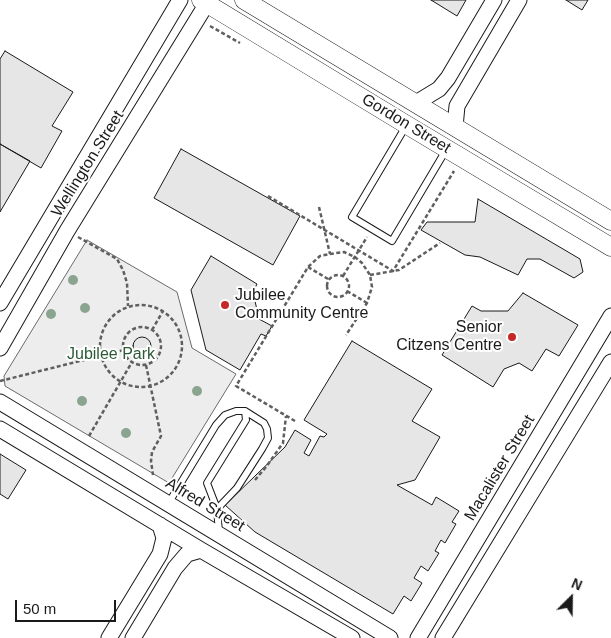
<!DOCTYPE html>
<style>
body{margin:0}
#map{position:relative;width:611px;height:638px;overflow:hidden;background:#fff;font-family:Helvetica,sans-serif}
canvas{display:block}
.north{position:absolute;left:546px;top:573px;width:50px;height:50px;-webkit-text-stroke:4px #fff;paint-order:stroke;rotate:23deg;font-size:14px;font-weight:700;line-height:20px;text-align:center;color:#1a1a1a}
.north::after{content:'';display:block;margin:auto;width:18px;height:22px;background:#1a1a1a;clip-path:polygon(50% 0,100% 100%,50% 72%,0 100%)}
.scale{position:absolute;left:15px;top:600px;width:101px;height:22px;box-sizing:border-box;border:2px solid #1a1a1a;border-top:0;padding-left:6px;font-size:15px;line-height:18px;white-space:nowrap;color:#1a1a1a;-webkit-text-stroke:4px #fff;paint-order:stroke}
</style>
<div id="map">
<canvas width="611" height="638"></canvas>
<div class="north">N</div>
<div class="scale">50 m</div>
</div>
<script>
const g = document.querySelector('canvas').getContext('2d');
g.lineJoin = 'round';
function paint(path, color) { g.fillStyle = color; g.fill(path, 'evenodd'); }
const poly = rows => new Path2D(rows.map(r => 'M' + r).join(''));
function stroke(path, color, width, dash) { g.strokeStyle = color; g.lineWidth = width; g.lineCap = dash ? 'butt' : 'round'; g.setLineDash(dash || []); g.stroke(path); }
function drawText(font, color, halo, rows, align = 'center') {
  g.font = font + ' Helvetica,sans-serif'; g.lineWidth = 4; g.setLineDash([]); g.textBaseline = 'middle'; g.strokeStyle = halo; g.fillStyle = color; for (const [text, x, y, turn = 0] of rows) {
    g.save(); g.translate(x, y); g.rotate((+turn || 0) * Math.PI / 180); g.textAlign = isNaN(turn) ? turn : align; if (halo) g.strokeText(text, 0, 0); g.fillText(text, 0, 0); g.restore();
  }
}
const green = poly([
 [87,240,177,292,192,348,236,374,169,483,5,386,4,376,87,240]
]);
paint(green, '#ededed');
stroke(green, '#6a6a6a', 1);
const building = poly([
 [431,0,466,0,457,16,431,0],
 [566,0,588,0,582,10,566,0],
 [5,51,73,92,52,126,62,131,41,168,0,144,0,59,5,51],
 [0,144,30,161,0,212,0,144],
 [181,149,300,216,273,265,154,198,181,149],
 [478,199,580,259,583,272,574,278,540,259,527,259,518,275,480,257,465,255,421,230,427,222,475,222,478,199],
 [211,256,257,284,253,292,259,319,272,326,266,336,261,334,240,370,206,350,191,290,211,256],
 [523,293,578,325,559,356,546,349,532,371,519,363,504,369,493,387,442,355,472,306,481,311,508,311,523,293],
 '133 346a9 9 0 1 1 18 0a9 9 0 1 1-18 0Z',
 [352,341,432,389,412,421,440,437,415,480,397,485,432,505,436,497,459,511,452,522,456,524,445,543,441,540,435,551,439,553,428,571,421,566,414,578,422,583,411,601,404,596,393,614,255,532,225,505,285,447,295,430,311,440,304,453,309,456,320,436,324,437,327,434,304,420,352,341],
 [0,454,26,470,8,499,0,494,0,454]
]);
paint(building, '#e6e6e6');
stroke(building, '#1a1a1a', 1);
const service = poly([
 [406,126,352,217,392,241,446,150],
 [168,504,216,425,225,415,236,411,245,411,264,423,267,429,268,438,262,449,237,488,217,509,219,532],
 [217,509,207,483,246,420,245,411]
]);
const tertiary = poly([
 [416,103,439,89,448,78,494,0],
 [455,127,457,106,519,0],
 [0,303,180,0],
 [0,348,67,231,209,0],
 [0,402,390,638],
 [0,429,201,550,352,638],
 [109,638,160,554,164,538,160,525],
 [133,638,175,568,187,554,201,550],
 [418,638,611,316],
 [443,638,611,362]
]);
const secondary = poly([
 [201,0,407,125,611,247],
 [244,0,611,221]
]);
stroke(service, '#1a1a1a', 8);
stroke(tertiary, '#1a1a1a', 17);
stroke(secondary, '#1a1a1a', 19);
stroke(poly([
 [210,26,240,43],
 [268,196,393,271,454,171],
 [319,207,330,254],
 [78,237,117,259,123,270,127,283,128,306],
 [308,267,328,279],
 '327 286a11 11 0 1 1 22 0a11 11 0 1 1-22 0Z',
 [370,275,399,270,440,243],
 [343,276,367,237],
 [347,291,367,303],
 '100 346a41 41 0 1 1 82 0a41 41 0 1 1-82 0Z',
 '123 346a19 19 0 1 1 38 0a19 19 0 1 1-38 0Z',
 [152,330,163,311],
 [146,365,161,436,152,452,151,461,153,475],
 [0,381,124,350],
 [295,421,236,386,308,267,320,256,330,254,344,252,355,257,362,263,370,275,372,287,367,303,346,335],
 [89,436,132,362],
 [255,480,266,467,283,443,286,416]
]), '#5f5f5f', 2.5, [4, 2.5]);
stroke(service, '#fff', 6);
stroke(tertiary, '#fff', 15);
stroke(secondary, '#fff', 18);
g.fillStyle = '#8aa48f';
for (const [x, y] of [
 [73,280],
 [85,308],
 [51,314],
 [197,391],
 [82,401],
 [126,433]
]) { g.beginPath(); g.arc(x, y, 5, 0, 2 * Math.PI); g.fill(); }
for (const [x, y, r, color] of [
 [225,305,5,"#c62828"],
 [512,337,5,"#c62828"]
]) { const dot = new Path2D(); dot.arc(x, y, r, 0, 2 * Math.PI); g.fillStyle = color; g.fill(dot); stroke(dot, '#fff', 2); }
drawText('16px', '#1a1a1a', '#fff', [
 ["Gordon Street",406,124,31],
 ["Wellington Street",88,164,-58],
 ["Macalister Street",500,468,-59],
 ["Alfred Street",205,505,31]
]);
drawText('16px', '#1a1a1a', '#fff', [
 ["Jubilee",235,296],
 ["Community Centre",235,314],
 ["Senior",502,328,"right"],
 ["Citzens Centre",502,346,"right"]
], 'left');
drawText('16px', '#2b5a34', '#fff', [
 ["Jubilee Park",111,355]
]);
</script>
